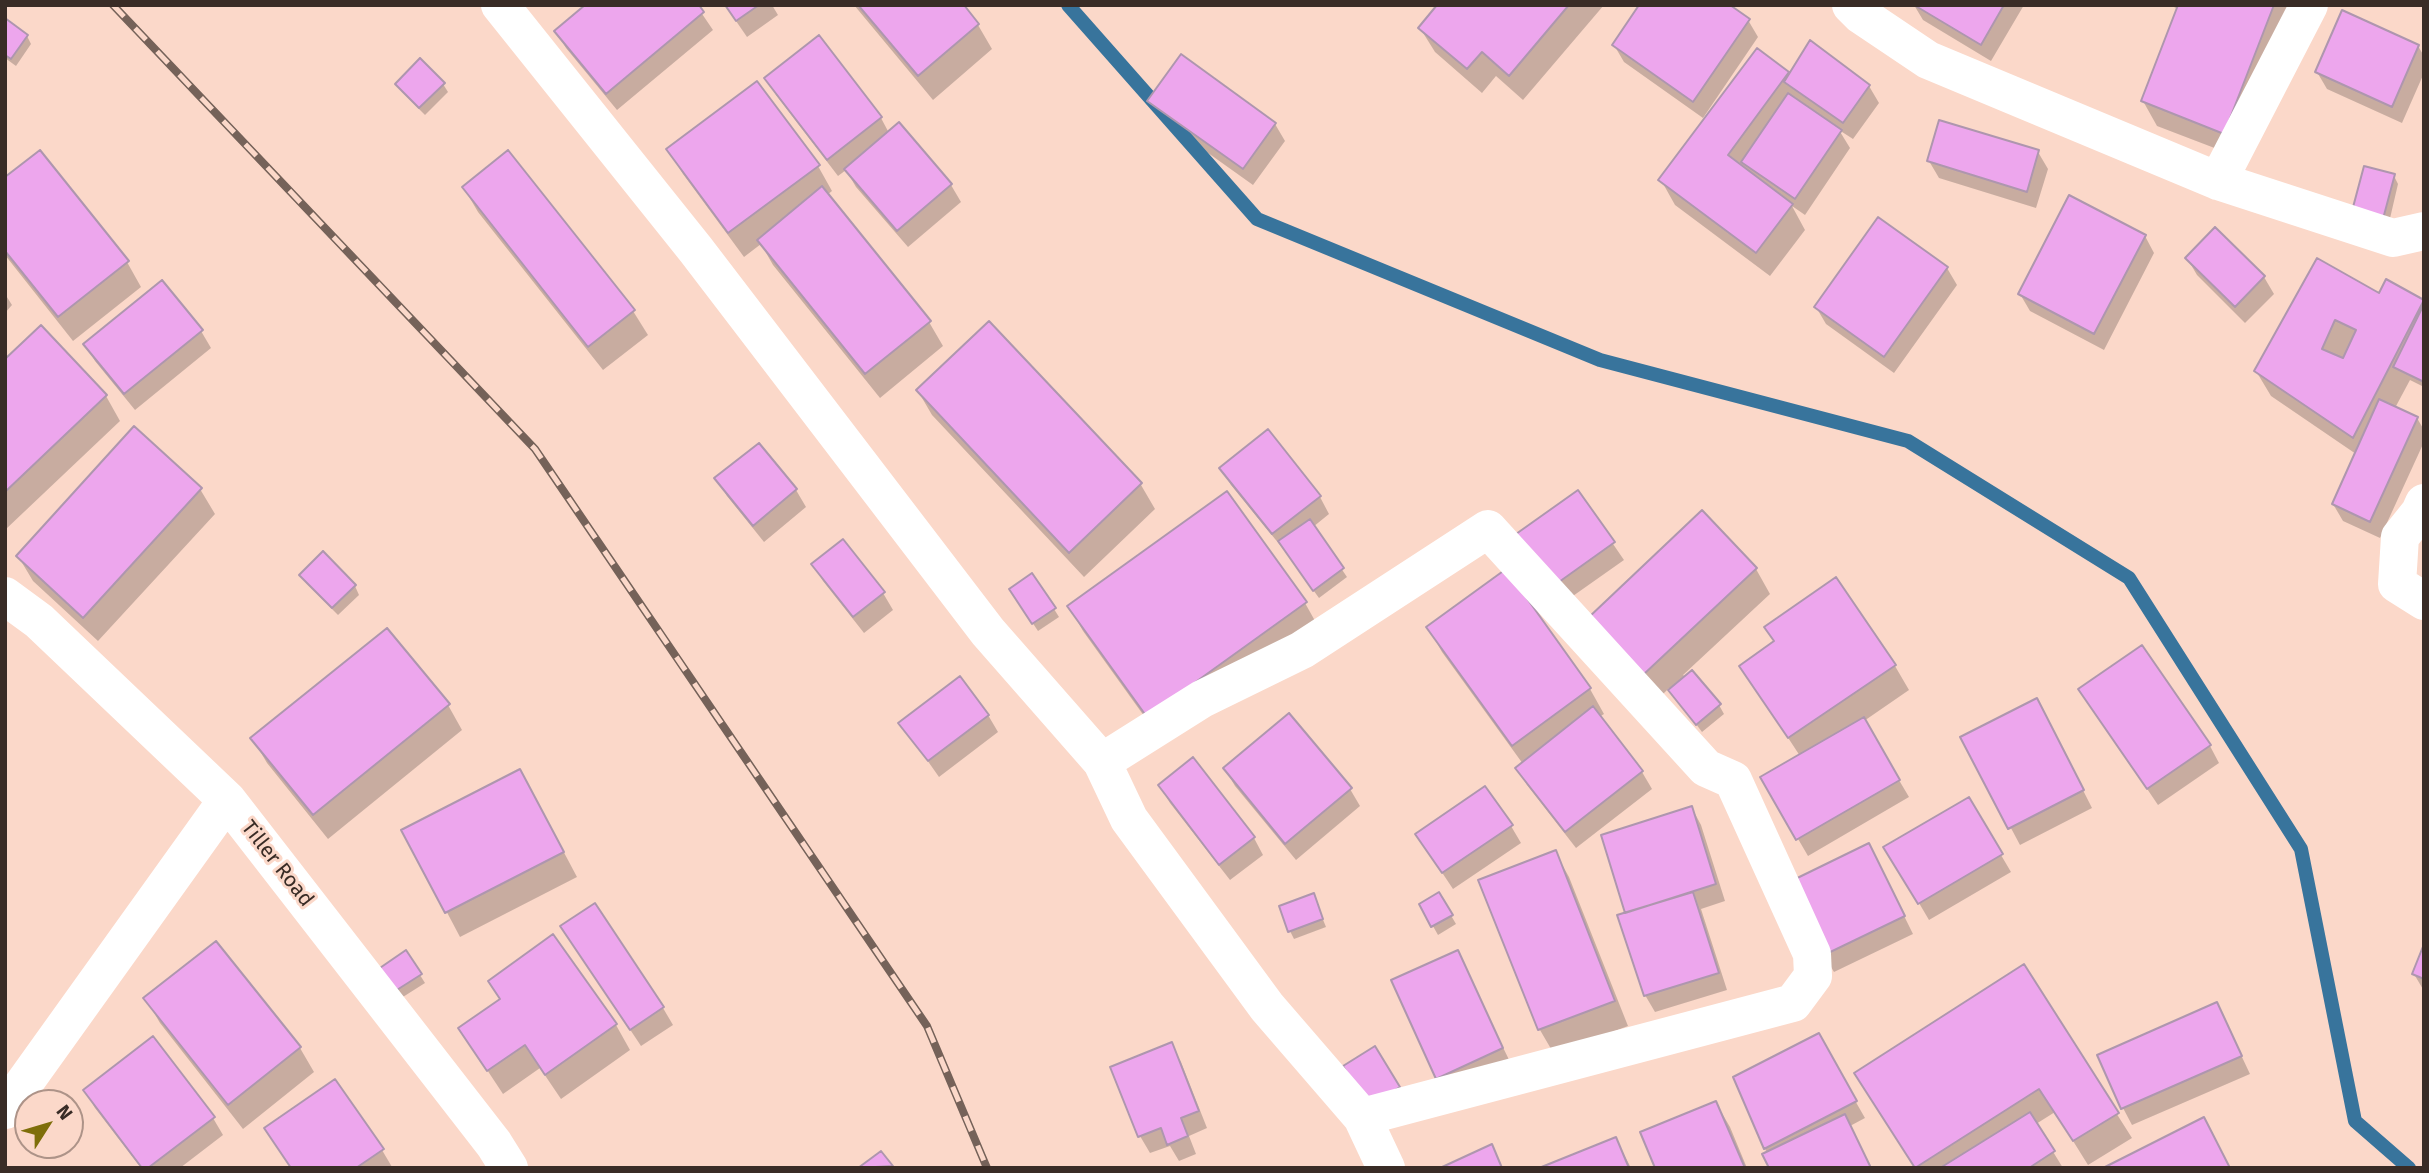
<!DOCTYPE html>
<style>
body{margin:0}
#map{position:relative;width:2429px;height:1173px;overflow:hidden;background:#fbd8c9;font-family:"Fira Sans",sans-serif}
canvas{display:block}
.frame{position:absolute;inset:0;border:7px solid #392c26;pointer-events:none}
.north{position:absolute;left:14px;top:1089px;width:70px;height:70px;box-sizing:border-box;background:#fbd8c9;border:2px solid #ad9388;border-radius:50%;rotate:53deg;font-size:19px;font-weight:700;line-height:28px;text-align:center;color:#392c26}
.north::after{content:'';display:block;margin:auto;width:24px;height:32px;background:#7e6e0a;clip-path:polygon(50% 0,100% 100%,50% 72%,0 100%)}
</style>
<div id="map">
<canvas width="2429" height="1173"></canvas>
<div class="frame"></div>
<div class="north">N</div>
</div>
<script>
const g = document.querySelector('canvas').getContext('2d');
g.lineJoin = 'round';
function paint(path, color) { g.fillStyle = color; g.fill(path, 'evenodd'); }
const poly = rows => new Path2D(rows.map(r => 'M' + r).join(''));
function stroke(path, color, width, dash) { g.strokeStyle = color; g.lineWidth = width; g.lineCap = dash ? 'butt' : 'round'; g.setLineDash(dash || []); g.stroke(path); }
function drawText(font, color, halo, rows, align = 'center') {
  g.font = font + ' "Fira Sans",sans-serif'; g.lineWidth = 6; g.setLineDash([]); g.textBaseline = 'middle'; g.strokeStyle = halo; g.fillStyle = color; for (const [text, x, y, turn = 0] of rows) {
    g.save(); g.translate(x, y); g.rotate((+turn || 0) * Math.PI / 180); g.textAlign = isNaN(turn) ? turn : align; if (halo) g.strokeText(text, 0, 0); g.fillText(text, 0, 0); g.restore();
  }
}
paint(poly([
 [696,5,713,30,617,110,566,48,556,31],
 [725,5,772,5,778,15,747,37],
 [854,5,961,5,978,25,992,49,933,100],
 [1440,5,1604,5,1523,100,1496,76,1482,93,1435,52,1420,28],
 [1914,5,2024,5,1991,61,1923,20],
 [2170,5,2297,5,2238,157,2157,126,2143,101,2178,9],
 [1748,20,1758,37,1703,118,1624,62,1614,45],
 [5,21,27,36,31,44,16,66,5,58],
 [819,37,881,118,889,133,899,124,951,185,961,202,908,247,856,187,846,170,838,176,776,95,766,78],
 [2418,46,2424,56,2424,73,2402,123,2327,89,2317,72],
 [1757,51,1790,77,1869,86,1879,103,1853,139,1839,130,1850,148,1805,215,1792,206,1805,230,1770,276,1675,205,1661,180],
 [397,84,443,84,448,92,425,115,402,92],
 [757,84,818,166,832,191,827,195,929,322,943,346,880,398,773,265,761,244,744,257,683,174,668,150],
 [1150,101,1275,124,1285,141,1253,185,1159,118],
 [2038,152,2048,169,2036,208,1939,178,1929,161],
 [2394,176,2398,184,2388,227,2359,219],
 [5,179,127,262,141,287,73,341,5,255],
 [464,188,633,311,648,335,603,370,478,212],
 [2145,236,2154,253,2104,350,2030,311,2020,294],
 [2187,258,2264,277,2274,294,2245,323,2197,275],
 [2318,261,2380,295,2424,303,2424,387,2410,380,2395,408,2417,418,2424,430,2424,442,2380,538,2343,521,2333,504,2356,454,2271,396,2256,371],
 [1947,268,1957,285,1894,373,1826,324,1816,307],
 [5,294,12,305,5,313],
 [989,323,1141,485,1155,509,1084,577,932,415,918,391],
 [201,331,211,348,135,410,95,361,85,344],
 [5,361,106,396,120,421,5,530],
 [759,445,796,490,806,507,764,542,727,496,717,479],
 [1221,468,1320,497,1329,514,1313,527,1347,577,1319,598,1284,550,1231,485],
 [200,489,215,514,98,641,33,581,18,556],
 [1578,493,1624,560,1563,603,1518,535],
 [813,564,883,593,893,610,864,633,823,581],
 [1756,569,1770,594,1683,675,1719,705,1724,714,1702,732,1669,688,1658,699,1605,643],
 [1505,572,1590,689,1604,714,1599,717,1642,772,1652,789,1576,848,1527,785,1517,768,1523,764,1442,652,1428,627],
 [302,575,355,586,359,595,338,615,306,583],
 [1016,598,1054,609,1059,617,1038,631],
 [1305,603,1319,628,1162,741,1083,631,1069,606],
 [1741,666,1895,666,1909,690,1864,721,1909,797,1808,856,1762,777,1800,756],
 [2080,690,2210,746,2219,763,2158,805],
 [448,705,462,730,328,839,267,763,253,739],
 [988,715,998,732,939,777,901,723],
 [2046,717,2092,808,2020,845,1963,738],
 [1225,769,1350,789,1360,806,1296,860,1235,786],
 [1160,786,1254,838,1263,855,1230,880,1170,803],
 [534,796,577,877,460,937,404,831],
 [1968,799,2011,872,1929,920,1886,847],
 [1692,808,1701,825,1725,901,1701,909,1727,990,1655,1012,1645,995,1627,913],
 [1511,826,1521,843,1453,889,1417,835],
 [1869,845,1913,934,1834,972,1824,955],
 [1555,852,1569,877,1628,1026,1554,1054,1540,1030,1481,881],
 [1313,895,1326,927,1294,939,1290,931],
 [1439,895,1456,924,1438,935,1421,905],
 [562,927,663,1008,673,1025,641,1046],
 [553,937,616,1025,630,1050,561,1099,540,1068,503,1094,460,1029,501,1000],
 [2424,949,2424,991,2414,974],
 [1457,952,1512,1066,1437,1078],
 [2023,966,2132,1138,2088,1165,2055,1112,2036,1124,2063,1168,1915,1168,1870,1098],
 [420,975,425,983,395,1002,381,980],
 [146,999,300,1048,314,1072,243,1129,160,1023],
 [2217,1004,2250,1074,2132,1125,2123,1108],
 [1818,1036,1865,1118,1850,1126,1872,1168,1771,1168,1765,1148],
 [1171,1045,1181,1062,1207,1128,1189,1136,1196,1154,1179,1161,1170,1146,1150,1153,1140,1136,1112,1068],
 [85,1091,213,1118,223,1135,180,1168,141,1168,95,1108],
 [1716,1103,1730,1127,1747,1168,1657,1168],
 [266,1129,382,1150,392,1167,291,1168],
 [1616,1139,1631,1168,1543,1168]
]), '#0003');
stroke(poly([
 [1068,5,1257,219,1600,360,1908,441,2129,578,2301,849,2355,1121,2409,1168]
]), '#38749c', 14);
const building = poly([
 [585,5,699,5,704,12,606,94,554,31,585,5],
 [725,5,759,5,736,21,725,5],
 [858,5,964,5,979,24,918,76,858,5],
 [1437,5,1569,5,1509,76,1482,52,1467,69,1418,28,1437,5],
 [1639,5,1730,5,1750,19,1693,102,1612,45,1639,5],
 [1914,5,2004,5,1981,45,1914,5],
 [2178,5,2274,5,2224,134,2141,101,2178,5],
 [2342,10,2419,45,2392,107,2315,72,2342,10],
 [5,18,28,35,11,59,5,55,5,18],
 [819,35,882,117,827,160,764,78,819,35],
 [1810,40,1870,85,1843,123,1784,82,1810,40],
 [1757,48,1789,72,1728,155,1793,204,1756,253,1658,180,1757,48],
 [1181,54,1276,123,1243,169,1147,101,1181,54],
 [420,58,445,83,419,108,395,84,420,58],
 [757,81,820,165,728,233,666,149,757,81],
 [1788,93,1842,130,1795,199,1741,162,1788,93],
 [1939,120,2039,150,2027,192,1927,161,1939,120],
 [899,122,952,184,897,231,844,169,899,122],
 [40,150,129,261,58,317,5,251,5,177,40,150],
 [508,150,635,310,588,347,462,187,508,150],
 [2364,166,2395,174,2383,219,2352,211,2364,166],
 [822,186,931,321,865,374,757,240,822,186],
 [2069,195,2146,235,2094,334,2018,294,2069,195],
 [1878,217,1948,267,1884,357,1814,307,1878,217],
 [2215,227,2265,276,2235,307,2185,258,2215,227],
 [2317,258,2379,293,2386,279,2424,300,2353,438,2254,371,2317,258],
 [2335,320,2356,330,2343,358,2322,349,2335,320],
 [162,280,203,330,124,394,83,344,162,280],
 [2424,304,2424,382,2393,367,2424,304],
 [989,321,1142,483,1069,553,916,390,989,321],
 [41,325,107,395,5,492,5,359,41,325],
 [2379,399,2418,417,2370,522,2332,504,2379,399],
 [134,426,202,488,83,618,16,556,134,426],
 [1268,429,1321,496,1272,534,1219,468,1268,429],
 [759,443,797,489,753,526,714,478,759,443],
 [1578,490,1615,542,1552,587,1516,534,1578,490],
 [1227,491,1307,602,1147,717,1067,606,1227,491],
 [1702,510,1757,568,1643,675,1588,618,1702,510],
 [1310,519,1344,568,1313,591,1278,541,1310,519],
 [843,539,885,592,853,617,811,564,843,539],
 [323,551,356,585,332,608,299,575,323,551],
 [1506,569,1591,688,1512,746,1426,627,1506,569],
 [1032,573,1056,608,1032,624,1009,589,1032,573],
 [1836,577,1896,665,1788,738,1739,666,1774,641,1764,627,1836,577],
 [387,628,450,704,313,815,250,738,387,628],
 [2142,645,2211,745,2147,789,2078,689,2142,645],
 [1692,670,1721,704,1696,725,1668,690,1692,670],
 [960,676,989,715,928,761,898,723,960,676],
 [2037,698,2084,790,2008,829,1960,737,2037,698],
 [1593,706,1643,771,1565,832,1515,768,1593,706],
 [1289,713,1352,788,1285,844,1223,768,1289,713],
 [1864,717,1900,780,1796,840,1760,777,1864,717],
 [1193,757,1255,837,1219,865,1158,785,1193,757],
 [520,769,564,852,445,913,401,830,520,769],
 [1485,786,1513,825,1442,873,1415,834,1485,786],
 [1969,797,2003,854,1918,904,1883,847,1969,797],
 [1692,806,1716,884,1625,913,1601,835,1692,806],
 [1869,843,1905,916,1822,956,1787,883,1869,843],
 [1556,850,1615,1001,1538,1030,1478,880,1556,850],
 [1439,892,1453,915,1431,927,1419,904,1439,892],
 [1693,892,1719,973,1644,996,1617,915,1693,892],
 [1314,893,1323,919,1288,932,1279,906,1314,893],
 [595,903,664,1007,630,1030,560,926,595,903],
 [553,934,617,1024,545,1075,525,1045,487,1071,458,1028,500,999,488,981,553,934],
 [216,941,301,1047,228,1105,143,998,216,941],
 [2424,944,2424,979,2412,974,2424,944],
 [406,950,422,974,389,995,374,972,406,950],
 [1458,950,1503,1048,1436,1079,1391,980,1458,950],
 [2024,964,2119,1113,2073,1141,2039,1089,1915,1168,1854,1073,2024,964],
 [2217,1002,2242,1056,2121,1109,2097,1055,2217,1002],
 [1819,1033,1857,1101,1764,1149,1733,1077,1819,1033],
 [153,1036,215,1117,148,1168,142,1168,83,1090,153,1036],
 [1172,1042,1199,1111,1181,1118,1188,1136,1167,1145,1161,1128,1138,1137,1110,1067,1172,1042],
 [1375,1046,1400,1087,1367,1107,1343,1066,1375,1046],
 [335,1079,384,1149,356,1168,291,1168,264,1128,335,1079],
 [1716,1101,1745,1168,1655,1168,1640,1132,1716,1101],
 [2030,1112,2055,1151,2029,1168,1940,1168,2030,1112],
 [1845,1114,1871,1168,1769,1168,1762,1154,1845,1114],
 [2204,1117,2230,1168,2103,1168,2204,1117],
 [1616,1137,1629,1168,1539,1168,1616,1137],
 [1492,1144,1502,1168,1440,1168,1492,1144],
 [881,1151,893,1166,858,1168,881,1151]
]);
paint(building, '#eda6ed');
stroke(building, '#ae96ae', 2);
stroke(poly([
 [500,5,696,250,988,632,1102,762,1129,819,1267,1007,1362,1117,1386,1168],
 [1851,5,1861,15,1928,60,2218,181,2393,238,2424,231],
 [2218,181,2309,5],
 [2424,503,2420,512,2400,537,2397,584,2424,601],
 [5,596,39,621,227,800,494,1144,509,1168],
 [1102,762,1202,699,1302,650,1488,529,1706,768,1733,780,1812,954,1813,976,1793,1003,1362,1117],
 [5,1110,227,800]
]), '#fff', 38);
const rail = poly([
 [113,5,535,449,927,1026,987,1168]
]);
stroke(rail, '#756259', 8);
stroke(rail, '#fbd8c9', 5, [16]);
drawText('21px', '#392c26', '#fbd8c9', [
 ["Tiller Road",277,864,52]
]);
</script>
